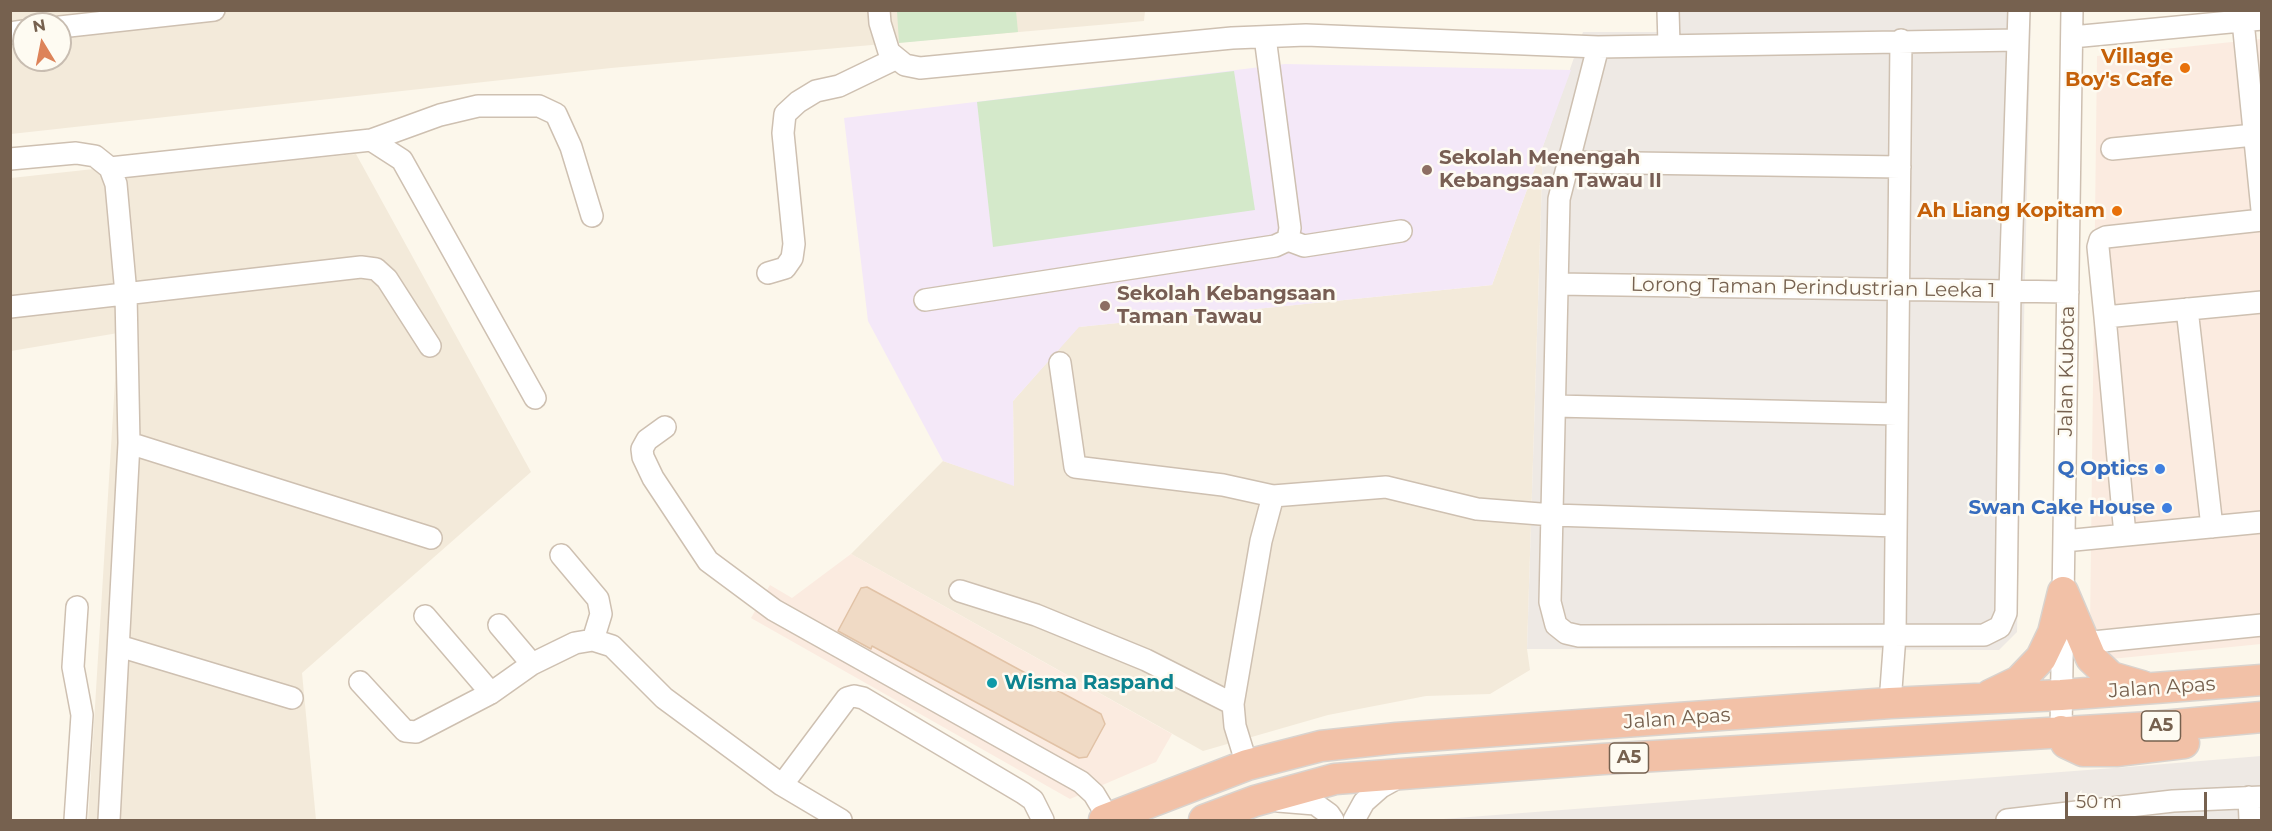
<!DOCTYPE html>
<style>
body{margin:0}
#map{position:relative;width:2272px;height:831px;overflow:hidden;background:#fcf7eb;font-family:Montserrat,sans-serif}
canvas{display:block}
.frame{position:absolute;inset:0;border:12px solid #76614f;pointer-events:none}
.north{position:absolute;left:12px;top:12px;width:60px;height:60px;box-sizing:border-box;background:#fefbf2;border:2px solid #c8bdb1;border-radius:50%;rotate:350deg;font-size:16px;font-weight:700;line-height:24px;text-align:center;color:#76614f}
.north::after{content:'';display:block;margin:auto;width:21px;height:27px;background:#dd8359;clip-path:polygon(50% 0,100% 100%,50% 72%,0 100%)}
.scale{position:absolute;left:2065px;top:792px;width:142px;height:27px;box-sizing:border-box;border:3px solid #76614f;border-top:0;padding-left:8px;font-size:18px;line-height:21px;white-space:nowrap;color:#76614f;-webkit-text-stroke:4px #fefbf2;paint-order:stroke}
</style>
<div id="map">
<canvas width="2272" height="831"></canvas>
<div class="frame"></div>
<div class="north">N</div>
<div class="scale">50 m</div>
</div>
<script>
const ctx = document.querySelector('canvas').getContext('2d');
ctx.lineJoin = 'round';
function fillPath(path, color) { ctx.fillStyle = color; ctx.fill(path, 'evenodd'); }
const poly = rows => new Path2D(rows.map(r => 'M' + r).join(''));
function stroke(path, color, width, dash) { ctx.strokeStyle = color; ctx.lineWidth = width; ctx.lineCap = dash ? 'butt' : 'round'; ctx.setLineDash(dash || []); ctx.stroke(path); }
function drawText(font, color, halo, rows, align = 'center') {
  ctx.font = font + ' Montserrat,sans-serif'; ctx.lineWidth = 5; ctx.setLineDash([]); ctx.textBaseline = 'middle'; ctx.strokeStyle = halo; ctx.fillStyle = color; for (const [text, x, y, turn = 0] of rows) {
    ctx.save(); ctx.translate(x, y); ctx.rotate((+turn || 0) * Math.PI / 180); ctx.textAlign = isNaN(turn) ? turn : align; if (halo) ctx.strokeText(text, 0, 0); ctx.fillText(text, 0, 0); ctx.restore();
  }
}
fillPath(poly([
 [10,11,1145,11,1144,21,611,68,11,134],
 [24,24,60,24,60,60,24,60],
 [1543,146,1527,649,1530,670,1490,694,1426,696,1328,715,1203,751,851,554,943,461,1014,485,1013,401,1078,327,1492,285],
 [356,154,531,472,302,673,316,820,88,820,118,333,11,351,11,178,103,168,104,179]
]), '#f3eada');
fillPath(poly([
 [2261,39,2261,644,2111,659,2090,628,2097,56],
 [851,554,1172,734,1156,762,1070,799,751,618,770,585,792,598]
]), '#fbebe0');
fillPath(poly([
 [1656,11,2031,11,2017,632,1999,650,1527,649,1543,146,1583,32,1657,32],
 [2261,756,2261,820,1430,820,2140,766]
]), '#eee9e4');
fillPath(poly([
 [1285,64,1571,70,1492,285,1079,327,1013,401,1014,486,943,461,868,321,844,118]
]), '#f4e8f8');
fillPath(poly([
 [897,11,1016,11,1018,32,899,43],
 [1234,71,1255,210,993,247,977,102]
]), '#d4e9ca');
const building = poly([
 [867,587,1101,714,1105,724,1087,757,1079,758,872,646,871,649,838,631,861,588,867,587]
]);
fillPath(building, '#f0dac5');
stroke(building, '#e1c2a6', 1.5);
const minor = poly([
 [879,10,880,23,889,52,905,65,920,68,1232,38,1306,35,1598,47,2018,40],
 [1668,10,1669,45],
 [2243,21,2262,210],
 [60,27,214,10],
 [10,33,24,31],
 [2072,37,2262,19],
 [1598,47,1559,199,1550,602,1556,625,1566,633,1579,636,1984,635,2000,627,2006,613,2010,291,2019,10],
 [371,140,440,115,478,106,539,106,556,114,571,147,592,216],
 [2112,149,2254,135],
 [10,159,76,153,95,156,110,168,116,184,126,294,129,443,109,820],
 [1568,162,1900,167],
 [110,168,371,140,402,160,535,398],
 [1288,240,1304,246,1401,231],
 [768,273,785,268,792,258,794,244,783,133,785,114,798,102,816,91,839,86,895,59],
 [1558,284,2068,292],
 [925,300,1275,246,1288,240,1290,228,1265,37],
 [10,307,361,267,376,269,387,279,430,346],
 [2187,309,2212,527],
 [2105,317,2098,247,2100,240,2106,237,2262,220],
 [1060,363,1075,467,1223,485,1273,496],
 [1555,406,1897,414],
 [665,427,647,440,642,449,643,457,653,478,708,561,774,610,1081,782,1094,794,1109,819],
 [129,443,431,538],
 [2125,535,2105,317,2262,302],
 [2064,541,2262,522],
 [561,555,598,599,601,614,593,640],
 [960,591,1036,615,1146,660,1233,704],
 [425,616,491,693],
 [499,625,532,664],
 [2083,643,2262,625],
 [119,646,292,698],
 [360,682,405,731,416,732,491,693,532,664,575,643,593,640,612,646,664,698,782,785,841,820],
 [1890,703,1895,635,1901,40],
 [2061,731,2072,10],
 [1247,765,1235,726,1233,704,1261,541,1273,496,1386,487,1477,509,1553,515,1896,526],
 [782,785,847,698,854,696,863,698,1023,793,1033,800,1043,820],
 [2249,797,2250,820],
 [1278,801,1315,804,1329,814,1333,820],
 [75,820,82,715,73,667,77,607],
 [1354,820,1364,802,1381,787,1399,777],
 [2007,820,2173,801,2262,797]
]);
const highway = poly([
 [2063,592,2091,658,2111,677,2142,686],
 [1990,695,2019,681,2041,658,2053,633,2063,592],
 [2061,731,2066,743,2083,751,2116,751,2184,743],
 [1104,820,1247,765,1321,746,1397,738,1890,703,2061,695,2262,680],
 [1204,820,1255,801,1335,779,1603,759,2151,727,2262,717]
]);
stroke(minor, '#cec0b1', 24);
stroke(highway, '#d9d3ce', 33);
stroke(minor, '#fff', 21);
stroke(highway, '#f2c1a7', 30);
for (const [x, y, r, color] of [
 [2185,68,6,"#e8710a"],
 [1427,170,6,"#8d6e63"],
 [2117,211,6,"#e8710a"],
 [1105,306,6,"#8d6e63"],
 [2160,469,6,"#3f7fe0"],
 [2167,508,6,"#3f7fe0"],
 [992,683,6,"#0f9aa8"]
]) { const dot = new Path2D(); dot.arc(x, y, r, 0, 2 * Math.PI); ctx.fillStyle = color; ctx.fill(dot); stroke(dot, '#fefbf2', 2); }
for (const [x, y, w] of [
 [2161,726,39],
 [1629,758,39]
]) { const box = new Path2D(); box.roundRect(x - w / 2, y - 15, w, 30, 4.5); ctx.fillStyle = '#fefbf2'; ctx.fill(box); stroke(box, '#76614f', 1.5); }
drawText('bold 18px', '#76614f', null, [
 ["A5",2161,726],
 ["A5",1629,758]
]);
drawText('bold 20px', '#c56008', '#fefbf2', [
 ["Village",2173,57],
 ["Boy's Cafe",2173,80],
 ["Ah Liang Kopitam",2105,211]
], 'right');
drawText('bold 20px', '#785e54', '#fefbf2', [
 ["Sekolah Menengah",1439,158],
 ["Kebangsaan Tawau II",1439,181],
 ["Sekolah Kebangsaan",1117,294],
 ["Taman Tawau",1117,317]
], 'left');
drawText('20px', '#76614f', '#fefbf2', [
 ["Lorong Taman Perindustrian Leeka 1",1813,288,1],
 ["Jalan Kubota",2067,371,-89],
 ["Jalan Apas",2162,688,-4],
 ["Jalan Apas",1677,719,-4]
]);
drawText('bold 20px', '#366cbe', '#fefbf2', [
 ["Q Optics",2148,469],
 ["Swan Cake House",2155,508]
], 'right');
drawText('bold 20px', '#0d838f', '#fefbf2', [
 ["Wisma Raspand",1004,683]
], 'left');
</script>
